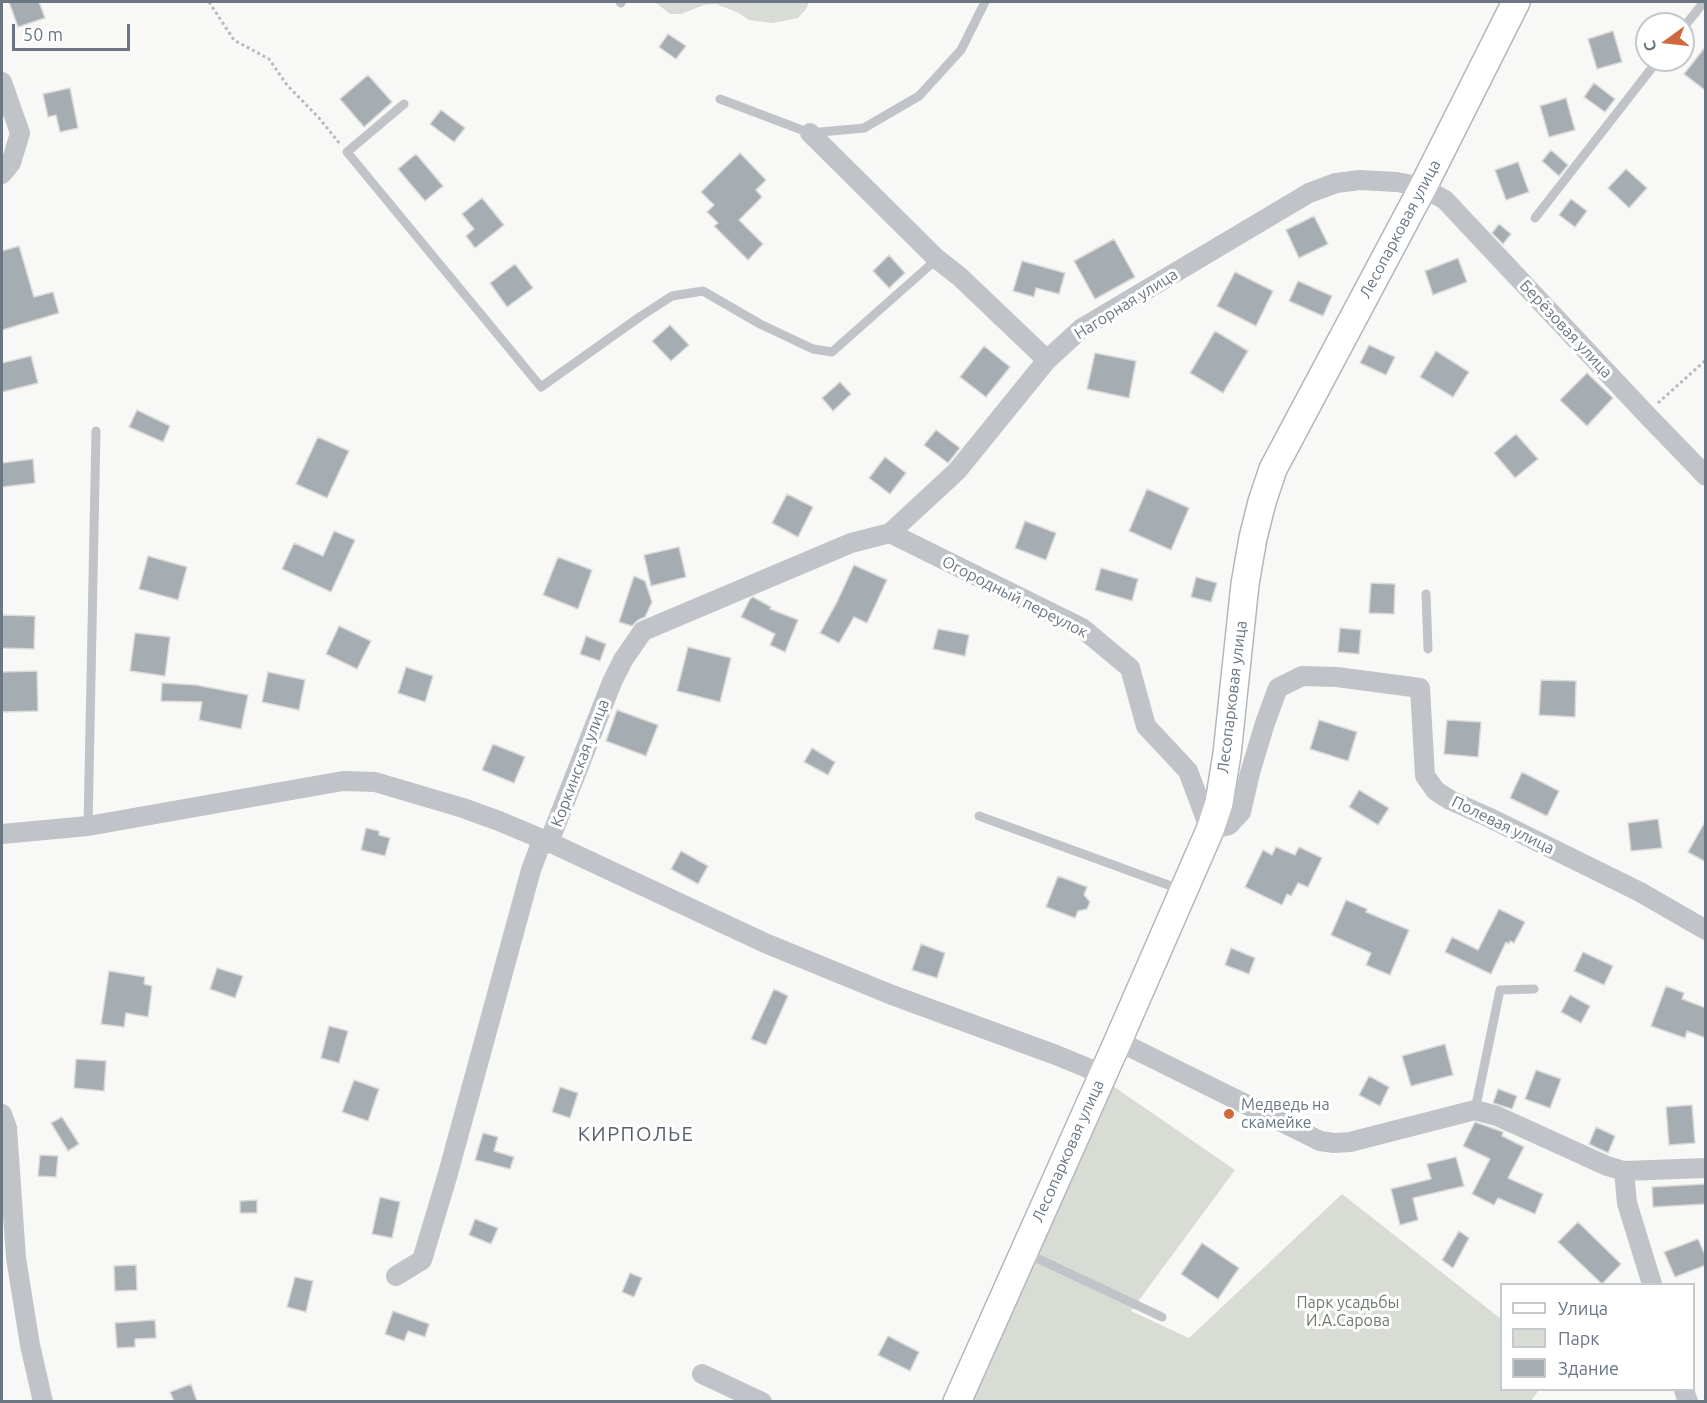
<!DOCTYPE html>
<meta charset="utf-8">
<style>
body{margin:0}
#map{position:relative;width:1707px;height:1403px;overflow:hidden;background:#f8f8f6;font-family:Ubuntu,sans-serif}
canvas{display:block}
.frame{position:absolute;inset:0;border:3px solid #6a7783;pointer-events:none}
.legend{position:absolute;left:1500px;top:1283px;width:195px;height:108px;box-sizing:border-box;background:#fff;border:2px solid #c3c9cd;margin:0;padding:8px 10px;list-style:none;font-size:18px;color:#6a7783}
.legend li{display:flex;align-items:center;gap:12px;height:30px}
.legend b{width:30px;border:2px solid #c3c9cd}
.north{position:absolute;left:1635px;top:12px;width:60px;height:60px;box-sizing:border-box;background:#fff;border:2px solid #c3c9cd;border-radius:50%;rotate:255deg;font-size:16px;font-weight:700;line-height:24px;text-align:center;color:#6a7783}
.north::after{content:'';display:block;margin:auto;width:21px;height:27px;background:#d1683d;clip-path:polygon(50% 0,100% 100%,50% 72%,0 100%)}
.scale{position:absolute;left:12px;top:24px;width:118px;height:27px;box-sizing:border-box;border:3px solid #6a7783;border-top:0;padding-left:8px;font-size:18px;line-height:21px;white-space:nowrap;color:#6a7783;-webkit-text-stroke:4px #fff;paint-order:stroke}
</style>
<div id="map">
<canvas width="1707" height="1403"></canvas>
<div class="frame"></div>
<ul class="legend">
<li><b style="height:8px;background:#fff"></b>Улица</li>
<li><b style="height:16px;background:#d8dcd5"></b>Парк</li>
<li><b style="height:16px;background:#a5acb2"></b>Здание</li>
</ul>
<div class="north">С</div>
<div class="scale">50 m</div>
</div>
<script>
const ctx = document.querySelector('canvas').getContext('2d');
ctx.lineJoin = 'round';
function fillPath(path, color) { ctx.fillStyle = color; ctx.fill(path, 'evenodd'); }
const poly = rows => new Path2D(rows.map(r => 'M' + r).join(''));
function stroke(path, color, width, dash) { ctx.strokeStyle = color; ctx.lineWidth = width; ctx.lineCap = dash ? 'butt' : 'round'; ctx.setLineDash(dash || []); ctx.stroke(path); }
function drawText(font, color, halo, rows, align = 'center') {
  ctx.font = font + ' Ubuntu,sans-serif'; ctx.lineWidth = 6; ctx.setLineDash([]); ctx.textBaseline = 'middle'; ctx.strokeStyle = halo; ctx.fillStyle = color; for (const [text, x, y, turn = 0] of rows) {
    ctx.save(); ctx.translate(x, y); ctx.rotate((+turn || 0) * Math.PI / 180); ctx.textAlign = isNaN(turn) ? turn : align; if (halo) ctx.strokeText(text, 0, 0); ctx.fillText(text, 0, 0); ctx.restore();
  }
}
fillPath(poly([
 [655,2,809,2,806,9,798,18,773,23,749,20,739,13,716,4,704,5,681,14,670,14],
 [1110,1084,1235,1170,1131,1311,1189,1338,1342,1194,1501,1319,1502,1390,1539,1390,1530,1402,968,1402]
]), '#d8dcd5');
const building = poly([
 [9,2,39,2,45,18,18,27,9,2],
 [1613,31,1622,62,1597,69,1588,39,1613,31],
 [668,34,686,46,676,59,659,47,668,34],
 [1706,46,1706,91,1684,74,1706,46],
 [368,75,392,102,364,127,340,99,368,75],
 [1594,83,1615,99,1605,112,1584,97,1594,83],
 [70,88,78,128,60,132,56,115,48,117,43,94,70,88],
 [1566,98,1575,130,1549,137,1540,106,1566,98],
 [441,110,465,128,454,142,430,124,441,110],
 [1551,150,1568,165,1559,176,1542,161,1551,150],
 [740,153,766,180,756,190,762,197,739,220,763,244,748,260,714,226,718,223,707,212,714,205,701,192,740,153],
 [416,154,443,186,425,201,398,169,416,154],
 [1518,162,1529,192,1506,200,1495,170,1518,162],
 [1626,169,1647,188,1629,208,1608,188,1626,169],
 [482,198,504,225,475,248,466,236,474,229,462,214,482,198],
 [1571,199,1587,211,1575,227,1559,215,1571,199],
 [1314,216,1328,244,1299,258,1286,230,1314,216],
 [1499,224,1511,234,1503,244,1492,233,1499,224],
 [1114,239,1135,277,1095,299,1074,261,1114,239],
 [19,246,34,297,53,292,59,313,2,330,2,251,19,246],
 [889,255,905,273,889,288,873,271,889,255],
 [1458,258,1467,282,1433,295,1425,271,1458,258],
 [1022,261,1065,273,1059,294,1036,288,1034,297,1013,291,1022,261],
 [515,264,533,288,507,307,490,283,515,264],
 [1235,272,1273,291,1256,326,1217,306,1235,272],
 [1298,281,1332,296,1323,316,1289,301,1298,281],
 [670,325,689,345,671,361,652,341,670,325],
 [1215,331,1248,351,1223,393,1190,373,1215,331],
 [1369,345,1395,357,1386,375,1360,363,1369,345],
 [984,346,1010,367,986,397,960,377,984,346],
 [1436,351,1469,372,1453,397,1420,377,1436,351],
 [1095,353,1136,361,1129,398,1087,389,1095,353],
 [31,356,38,383,2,392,2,363,31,356],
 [1587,373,1613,398,1587,426,1560,400,1587,373],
 [840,382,851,394,833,411,822,398,840,382],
 [137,410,170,426,163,442,129,427,137,410],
 [936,430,960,448,948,463,924,445,936,430],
 [1516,434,1538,459,1515,478,1494,453,1516,434],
 [318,437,349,451,327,498,296,484,318,437],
 [885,457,906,473,890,494,869,478,885,457],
 [33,459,35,483,2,487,2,463,33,459],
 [1147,489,1189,508,1171,550,1129,531,1147,489],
 [787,494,813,507,798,537,772,523,787,494],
 [1025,521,1056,533,1046,560,1015,548,1025,521],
 [334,531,355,540,331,592,282,569,294,543,323,556,334,531],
 [679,547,686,577,651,586,644,555,679,547],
 [148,556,187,567,178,600,139,589,148,556],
 [558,557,592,570,578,609,543,595,558,557],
 [854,565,887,580,867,623,854,617,839,643,820,633,837,602,854,565],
 [1101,568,1138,579,1132,601,1095,590,1101,568],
 [634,576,645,581,652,602,645,617,638,620,632,626,619,622,634,576],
 [1196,577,1217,583,1211,602,1191,597,1196,577],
 [1371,583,1395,584,1394,614,1369,613,1371,583],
 [753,597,771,607,770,609,798,620,785,652,770,645,775,634,741,617,750,599,753,597],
 [2,615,35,616,34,649,2,648,2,615],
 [339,626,371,641,357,669,326,654,339,626],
 [1340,628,1361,630,1359,654,1338,652,1340,628],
 [938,629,969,635,965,656,933,649,938,629],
 [135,633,170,637,165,676,130,671,135,633],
 [586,636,606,644,600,661,580,654,586,636],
 [688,647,731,658,720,702,677,691,688,647],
 [406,667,433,676,425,702,398,693,406,667],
 [37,671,38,711,2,712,2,672,37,671],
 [268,672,305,680,299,710,262,702,268,672],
 [1541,680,1576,681,1575,717,1539,715,1541,680],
 [162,683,196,685,248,695,241,729,199,720,202,702,161,701,162,683],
 [617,710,658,725,646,756,606,741,617,710],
 [1319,720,1357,732,1348,761,1310,749,1319,720],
 [1447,720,1481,722,1478,757,1444,754,1447,720],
 [493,744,525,757,514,783,482,770,493,744],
 [812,748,835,762,828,775,804,762,812,748],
 [1522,772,1559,791,1547,816,1510,798,1522,772],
 [1359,790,1389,808,1378,825,1349,807,1359,790],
 [1658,819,1662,848,1631,851,1628,823,1658,819],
 [1706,820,1706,862,1688,852,1706,820],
 [366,828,379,831,379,835,390,838,385,856,361,850,366,828],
 [1276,847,1295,855,1299,847,1322,858,1308,887,1298,883,1291,896,1287,894,1282,905,1245,887,1263,850,1272,855,1276,847],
 [681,851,708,866,698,884,671,869,681,851],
 [1058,876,1087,887,1084,895,1090,902,1087,909,1078,911,1075,918,1046,907,1058,876],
 [1346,900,1367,909,1366,912,1409,930,1390,975,1366,965,1371,953,1331,935,1346,900],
 [1499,909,1525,922,1514,943,1510,941,1509,944,1506,942,1491,974,1445,952,1452,937,1478,950,1499,909],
 [921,944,945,953,937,978,912,970,921,944],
 [1231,948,1255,958,1249,974,1225,965,1231,948],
 [1583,952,1613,966,1604,985,1574,971,1583,952],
 [217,968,243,976,235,998,210,989,217,968],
 [109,971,145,977,144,984,152,986,148,1017,126,1013,124,1027,101,1024,109,971],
 [1666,986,1684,993,1682,999,1706,1008,1706,1038,1687,1031,1685,1038,1651,1026,1666,986],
 [774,989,788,996,766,1045,751,1039,774,989],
 [1570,995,1590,1006,1581,1023,1561,1012,1570,995],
 [329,1026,348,1031,339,1063,321,1058,329,1026],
 [1445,1044,1453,1075,1411,1086,1402,1056,1445,1044],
 [76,1059,106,1061,104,1091,74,1088,76,1059],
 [1536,1070,1561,1079,1550,1108,1525,1099,1536,1070],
 [1369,1076,1389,1087,1380,1106,1359,1095,1369,1076],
 [354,1080,379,1089,368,1121,342,1112,354,1080],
 [560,1087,578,1093,570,1118,552,1112,560,1087],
 [1498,1089,1517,1096,1512,1109,1493,1103,1498,1089],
 [1692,1105,1695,1143,1669,1145,1666,1107,1692,1105],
 [62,1117,79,1144,68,1151,51,1123,62,1117],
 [1475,1122,1503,1132,1502,1136,1524,1147,1508,1178,1543,1194,1535,1214,1498,1198,1494,1205,1472,1194,1490,1159,1463,1146,1475,1122],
 [1596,1127,1615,1136,1608,1153,1589,1144,1596,1127],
 [483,1133,498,1137,494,1151,514,1157,510,1169,475,1160,483,1133],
 [40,1155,58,1156,56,1177,38,1176,40,1155],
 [1456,1157,1464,1186,1413,1198,1418,1220,1400,1225,1391,1189,1431,1179,1427,1164,1456,1157],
 [1706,1184,1706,1204,1653,1207,1652,1187,1706,1184],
 [380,1197,400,1202,392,1238,372,1234,380,1197],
 [257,1200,257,1213,240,1213,240,1201,257,1200],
 [475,1219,498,1228,491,1244,469,1235,475,1219],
 [1578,1222,1621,1264,1602,1284,1558,1242,1578,1222],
 [1459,1231,1469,1238,1453,1268,1442,1260,1459,1231],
 [1698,1239,1706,1257,1706,1265,1675,1277,1664,1252,1698,1239],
 [1202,1243,1239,1268,1218,1299,1181,1274,1202,1243],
 [136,1265,137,1290,115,1291,114,1266,136,1265],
 [630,1273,642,1278,634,1297,622,1292,630,1273],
 [295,1277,313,1281,306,1312,287,1307,295,1277],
 [393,1311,429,1324,425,1337,408,1331,404,1341,385,1334,393,1311],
 [155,1320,156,1338,135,1339,135,1347,117,1348,115,1323,155,1320],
 [888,1336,919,1352,910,1371,878,1355,888,1336],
 [191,1384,197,1401,174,1401,170,1392,191,1384]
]);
fillPath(building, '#a5acb2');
stroke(building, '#dadad8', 1.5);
const secondary = poly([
 [957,1402,1118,1041,1210,830,1219,803,1227,754,1245,584,1253,538,1262,502,1273,469,1423,187,1516,2]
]);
stroke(secondary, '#b2b7bb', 30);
stroke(poly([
 [209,2,234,40,269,59,287,85,319,118,340,144],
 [1658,403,1706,360]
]), '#b8bbbe', 3, [3, 3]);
stroke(poly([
 [620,2,621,3],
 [1683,28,1704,2],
 [720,99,810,133,864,128,919,96,961,50,985,2],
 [404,104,347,152,541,387,641,316,672,296,703,291,760,324,813,349,832,352,937,259],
 [1535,218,1658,60],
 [1426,594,1428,649],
 [979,816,1182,890],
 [88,826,96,431],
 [1475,1110,1500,990,1534,989],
 [1026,1253,1162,1317]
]), '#c0c3c7', 9);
stroke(poly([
 [2,82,20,133,11,163,2,174],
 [810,133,937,259,960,277,1047,360],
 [890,533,1082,628,1130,668,1146,726,1188,771,1210,830,1229,825,1241,812,1250,773,1265,723,1278,688,1302,676,1337,677,1420,688,1425,776,1436,791,1450,800,1490,818,1640,892,1706,930],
 [2,834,88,826,343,781,375,782,463,808,499,821,549,842,765,943,892,995,1056,1055,1102,1074],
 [1118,1041,1320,1141,1334,1143,1350,1142,1475,1110,1497,1116,1607,1166,1624,1171],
 [2,1114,7,1128,16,1258,30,1345,43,1402],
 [396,1276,422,1260,447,1177,531,870,540,846,549,842,612,682,623,660,643,631,851,543,890,533,957,471,1047,360,1082,328,1309,193,1336,183,1360,180,1397,182,1423,187,1445,200,1646,414,1706,476],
 [1652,1284,1627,1203,1624,1171,1706,1168],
 [702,1374,762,1402],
 [1684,1390,1688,1402]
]), '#c0c3c7', 20);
stroke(secondary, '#fff', 27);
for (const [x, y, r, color] of [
 [1229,1114,6,"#d1683d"]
]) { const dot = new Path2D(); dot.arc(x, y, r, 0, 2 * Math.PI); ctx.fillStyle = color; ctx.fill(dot); stroke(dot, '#fff', 2); }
drawText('16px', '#6a7783', '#fff', [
 ["Лесопарковая улица",1400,229,-62],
 ["Нагорная улица",1126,304,-32],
 ["Берёзовая улица",1566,329,47],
 ["Огородный переулок",1015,597,27],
 ["Лесопарковая улица",1232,697,-83],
 ["Коркинская улица",580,763,-69],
 ["Полевая улица",1503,825,26],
 ["Лесопарковая улица",1068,1151,-66]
]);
drawText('16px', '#6a7783', '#fff', [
 ["Медведь на",1241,1105],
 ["скамейке",1241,1123]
], 'left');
drawText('16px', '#6b7b69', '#fff', [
 ["Парк усадьбы",1348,1303],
 ["И.А.Сарова",1348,1321]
]);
ctx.letterSpacing = '1.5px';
drawText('20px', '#576069', '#fff', [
 ["КИРПОЛЬЕ",636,1134]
]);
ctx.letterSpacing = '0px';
</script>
